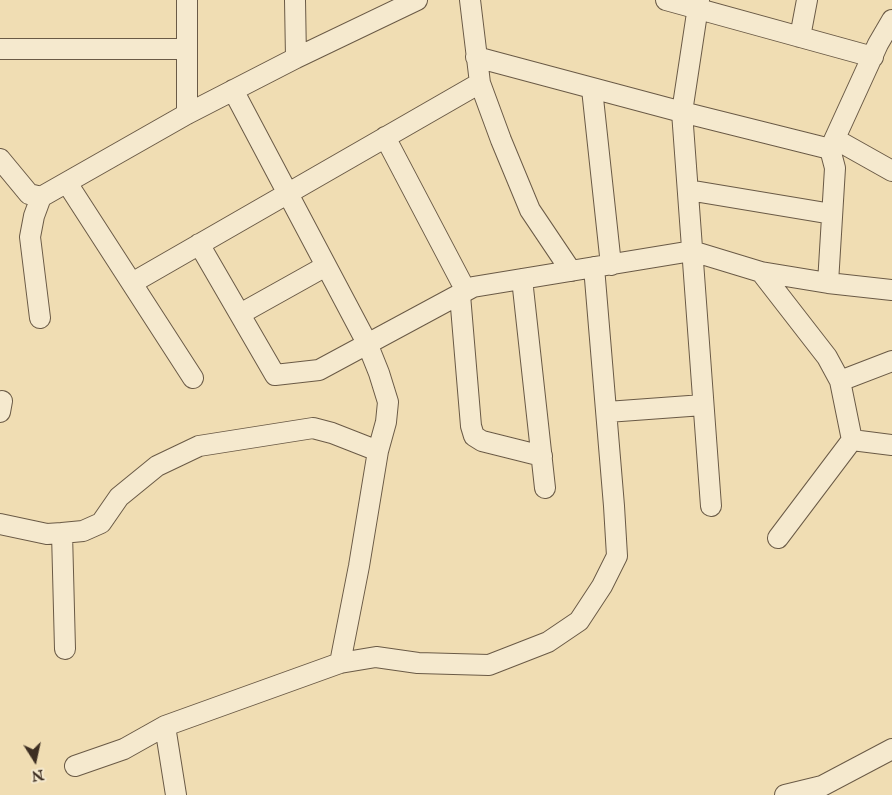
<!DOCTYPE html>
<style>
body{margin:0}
#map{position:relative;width:892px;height:795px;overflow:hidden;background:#f0ddb3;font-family:"IM FELL English",serif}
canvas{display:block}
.north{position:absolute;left:10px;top:735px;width:50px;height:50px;-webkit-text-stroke:4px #f5e9ce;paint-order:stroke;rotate:170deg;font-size:14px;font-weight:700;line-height:20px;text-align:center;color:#3d2e22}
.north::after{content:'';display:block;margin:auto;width:18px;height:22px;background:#3d2e22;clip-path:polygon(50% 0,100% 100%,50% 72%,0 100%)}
</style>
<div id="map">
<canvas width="892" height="795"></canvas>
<div class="north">N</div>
</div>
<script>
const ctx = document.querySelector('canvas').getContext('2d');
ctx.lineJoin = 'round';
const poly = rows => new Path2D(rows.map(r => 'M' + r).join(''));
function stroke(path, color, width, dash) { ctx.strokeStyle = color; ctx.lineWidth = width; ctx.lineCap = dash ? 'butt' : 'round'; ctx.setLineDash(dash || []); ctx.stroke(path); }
const minor = poly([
 [295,0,296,58],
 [470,0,480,83,501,140,530,210,571,271],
 [666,0,873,57],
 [699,0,682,112,711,506],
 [800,37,807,0],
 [0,49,187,49],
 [476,57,682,112,830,149],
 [592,89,611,265],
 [233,90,367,343,379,373,388,402,386,422,378,451,359,566,340,663],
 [187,114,187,0],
 [385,137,466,291],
 [835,139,892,171],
 [0,159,29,194,41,197],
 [67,183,193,378],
 [688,190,832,214],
 [199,244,275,375,319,370,473,287,692,251,761,272,828,283,892,290],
 [761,272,827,357,840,381,852,440,778,538],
 [522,279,545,488],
 [132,283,480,83],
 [828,283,835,168,830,149,878,44,892,20],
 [460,295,471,426,474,436,482,441,542,456],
 [240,314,326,266],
 [40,318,30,237,34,216,41,197,187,114,296,58,417,0],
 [840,381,892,361],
 [0,412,2,401],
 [607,412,703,405],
 [852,440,892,445],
 [0,524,47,534,62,533,65,649],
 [62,533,83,531,101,523,119,497,157,466,199,446,313,428,332,433,378,451],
 [165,726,176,795],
 [75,766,124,749,165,726,340,663,376,657,418,663,489,665,548,642,579,621,602,586,617,556,614,506,594,267],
 [785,795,822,786,892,749]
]);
stroke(minor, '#6a5a46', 22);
stroke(minor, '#f5e9ce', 20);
</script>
